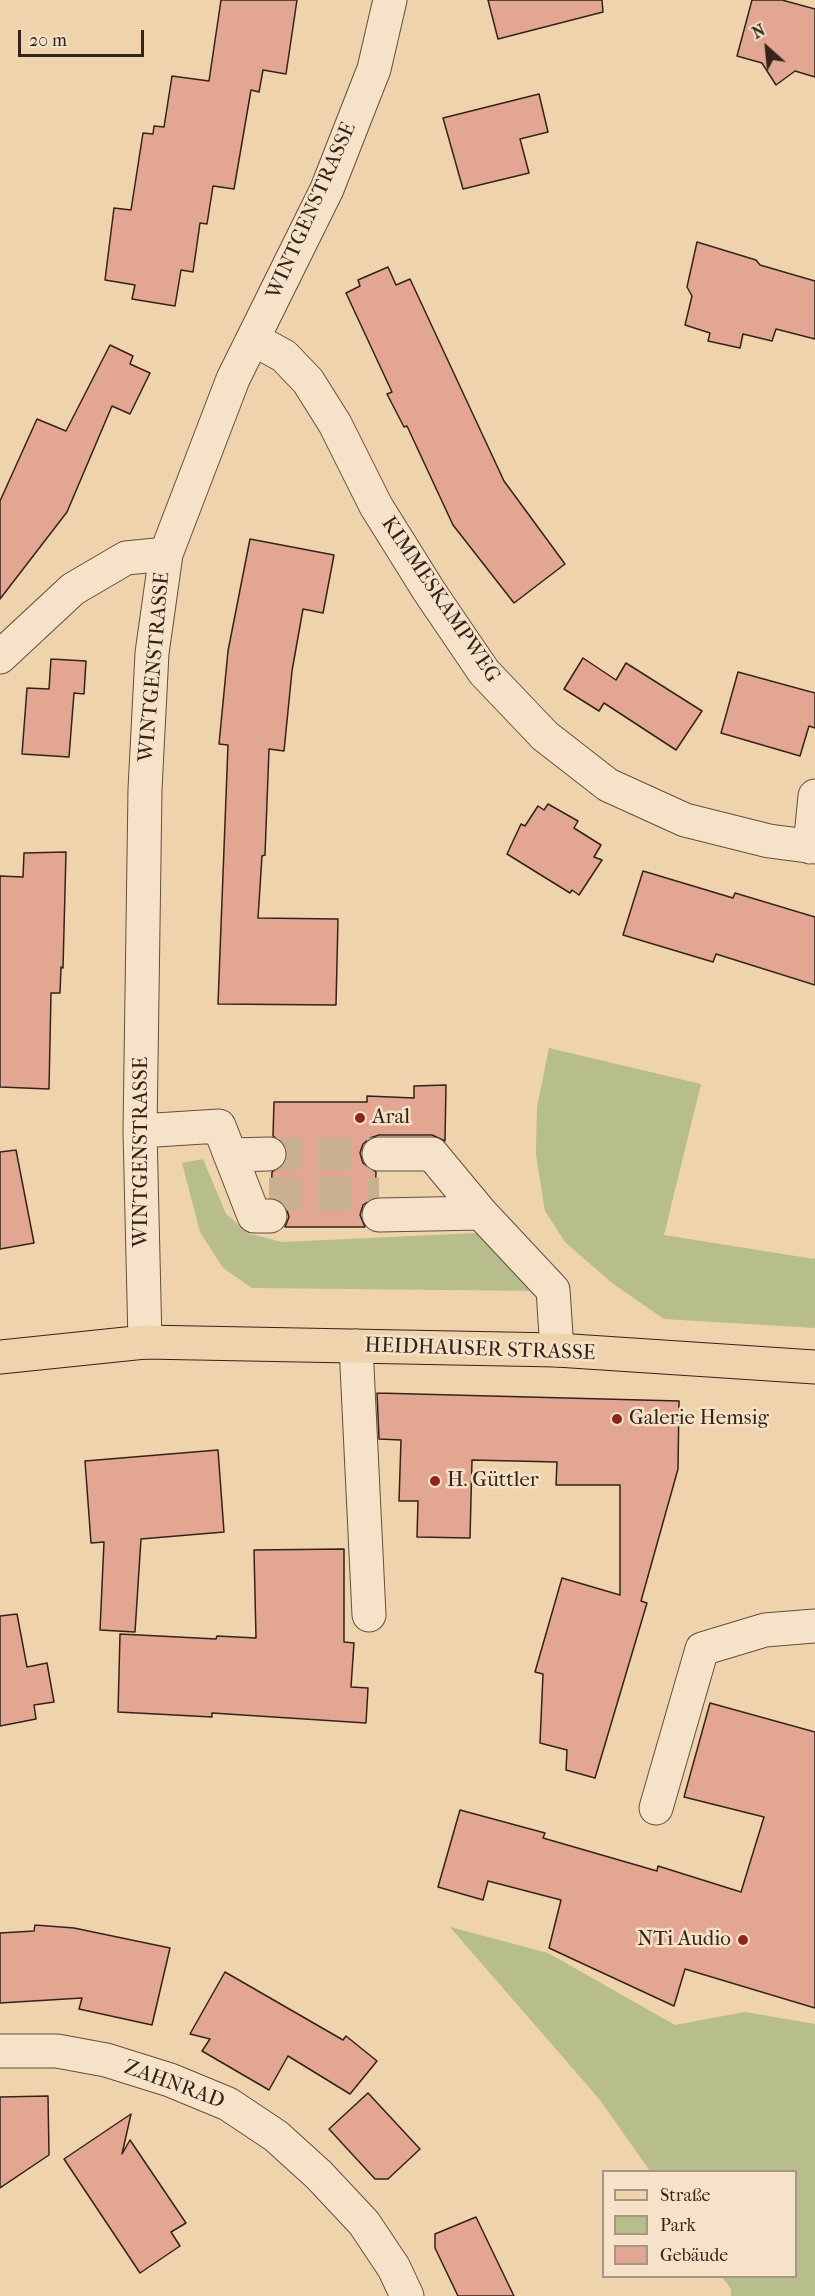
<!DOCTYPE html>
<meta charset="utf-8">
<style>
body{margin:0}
#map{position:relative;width:815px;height:2296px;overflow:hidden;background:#efd3ac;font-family:"IM FELL French Canon",serif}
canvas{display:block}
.legend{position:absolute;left:602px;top:2170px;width:195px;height:108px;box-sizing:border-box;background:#f5e2c9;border:2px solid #a79683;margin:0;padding:8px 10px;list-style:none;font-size:18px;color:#332319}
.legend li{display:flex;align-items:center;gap:12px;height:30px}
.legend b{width:30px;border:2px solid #a79683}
.north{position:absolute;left:737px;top:18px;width:60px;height:60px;-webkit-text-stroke:4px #f5e2c9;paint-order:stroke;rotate:333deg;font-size:16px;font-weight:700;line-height:24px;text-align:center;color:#332319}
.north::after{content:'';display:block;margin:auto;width:21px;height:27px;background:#332319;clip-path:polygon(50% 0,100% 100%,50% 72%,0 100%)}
.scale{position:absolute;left:18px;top:30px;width:126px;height:27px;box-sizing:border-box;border:3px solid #332319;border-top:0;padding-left:8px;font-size:18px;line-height:21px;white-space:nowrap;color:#332319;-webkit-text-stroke:4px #f5e2c9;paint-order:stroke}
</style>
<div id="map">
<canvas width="815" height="2296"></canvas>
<ul class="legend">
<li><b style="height:8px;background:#efd3ac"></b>Straße</li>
<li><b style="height:16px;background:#b7bd8b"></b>Park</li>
<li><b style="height:16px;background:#e3a692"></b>Gebäude</li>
</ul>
<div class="north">N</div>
<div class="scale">20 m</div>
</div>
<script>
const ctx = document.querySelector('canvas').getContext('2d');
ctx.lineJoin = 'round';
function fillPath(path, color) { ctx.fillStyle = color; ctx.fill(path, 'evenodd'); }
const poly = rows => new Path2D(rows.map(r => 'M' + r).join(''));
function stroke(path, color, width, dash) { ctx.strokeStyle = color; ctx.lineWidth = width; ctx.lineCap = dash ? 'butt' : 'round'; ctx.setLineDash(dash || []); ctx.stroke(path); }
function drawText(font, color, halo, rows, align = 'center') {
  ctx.font = font + ' "IM FELL French Canon",serif'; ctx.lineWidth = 5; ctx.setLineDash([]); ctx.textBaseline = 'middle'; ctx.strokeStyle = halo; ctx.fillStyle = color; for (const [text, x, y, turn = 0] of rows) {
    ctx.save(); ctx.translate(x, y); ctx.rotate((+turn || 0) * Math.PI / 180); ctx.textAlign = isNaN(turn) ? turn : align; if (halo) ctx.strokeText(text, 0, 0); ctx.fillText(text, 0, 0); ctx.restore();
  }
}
fillPath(poly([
 [549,1048,701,1084,664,1235,814,1259,815,1257,815,1328,664,1319,612,1283,565,1242,545,1211,536,1155,537,1107],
 [203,1159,226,1214,250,1234,282,1242,477,1233,542,1291,252,1288,223,1268,200,1232,182,1163],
 [450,1927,548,1953,675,2025,745,2012,815,2024,815,2296,731,2296,731,2289,722,2277,796,2276,796,2172,650,2171,600,2100]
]), '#b7bd8b');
const building = poly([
 [221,0,297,0,286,74,263,70,259,92,251,90,234,189,213,186,207,224,200,223,193,272,181,270,175,306,132,299,135,285,105,280,114,208,131,210,143,133,153,134,154,126,164,127,172,76,209,81,221,0],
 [488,0,602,0,603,12,498,39,488,0],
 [752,0,782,0,815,9,815,77,795,71,776,85,762,63,737,56,752,0],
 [539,94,548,132,520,139,529,173,463,189,443,118,539,94],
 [697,242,756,260,760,265,815,281,815,339,776,329,772,341,743,334,740,348,708,341,710,333,685,325,692,296,687,287,697,242],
 [388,267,396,285,410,279,504,481,565,564,514,603,453,525,407,426,404,427,387,394,392,392,346,293,360,286,358,280,388,267],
 [110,345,133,356,130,364,150,373,130,414,112,406,67,512,0,599,0,501,37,419,66,431,110,345],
 [250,539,334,555,323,613,303,609,292,671,284,751,269,749,265,855,262,856,258,918,338,919,336,1005,218,1004,228,745,219,744,228,651,250,539],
 [583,658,616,680,626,663,702,711,676,750,604,703,599,711,564,689,583,658],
 [51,659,86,661,84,694,74,693,69,757,22,754,27,688,49,689,51,659],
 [738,672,815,693,815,728,809,726,800,756,721,733,738,672],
 [548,804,578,821,574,828,601,845,594,857,602,860,579,895,572,890,570,893,507,854,521,824,525,826,538,806,544,810,548,804],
 [66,852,63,968,61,967,60,993,51,993,49,1089,0,1087,0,876,23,877,24,853,66,852],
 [643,871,733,898,735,893,815,917,815,985,716,954,713,962,623,935,643,871],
 [446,1085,445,1141,432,1135,379,1135,370,1138,363,1144,360,1153,363,1163,376,1172,375,1197,363,1205,360,1215,365,1227,285,1227,289,1217,286,1207,280,1200,271,1198,272,1172,285,1163,288,1154,285,1144,273,1136,274,1102,367,1102,367,1096,414,1098,414,1086,446,1085],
 [16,1150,34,1243,0,1249,0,1152,16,1150],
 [377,1393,679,1401,678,1469,641,1601,647,1603,595,1778,566,1770,567,1750,540,1743,543,1674,535,1672,562,1578,620,1595,620,1485,556,1485,557,1462,472,1460,470,1538,417,1537,418,1501,399,1501,401,1440,379,1439,377,1393],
 [218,1450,224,1532,141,1539,135,1632,100,1630,104,1542,91,1543,85,1461,218,1450],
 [344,1549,344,1642,354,1643,351,1687,368,1688,366,1723,212,1713,212,1717,118,1712,120,1634,216,1639,217,1636,256,1638,254,1550,344,1549],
 [17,1614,27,1667,47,1663,54,1702,34,1705,36,1719,0,1726,0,1616,17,1614],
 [710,1703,815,1732,815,2008,685,1969,674,2006,549,1948,561,1900,488,1881,483,1900,438,1887,460,1810,545,1833,543,1838,657,1871,658,1866,741,1892,764,1817,684,1797,710,1703],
 [35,1925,74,1928,170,1948,152,2025,79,2009,82,1998,0,2003,0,1933,34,1931,35,1925],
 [225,1972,343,2040,346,2036,377,2061,350,2094,288,2056,269,2090,202,2051,210,2039,190,2034,225,1972],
 [368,2093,420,2149,388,2179,375,2179,329,2129,368,2093],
 [48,2096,49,2155,0,2188,0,2097,48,2096],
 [131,2114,122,2154,130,2140,186,2223,171,2232,180,2246,140,2273,64,2159,131,2114],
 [476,2217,500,2267,514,2296,458,2296,435,2248,435,2234,476,2217]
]);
fillPath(building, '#e3a692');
stroke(building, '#332319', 1.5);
stroke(poly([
 [269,1154,379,1154],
 [269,1194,379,1194]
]), '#c9b08f', 33, [33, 16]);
const minor = poly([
 [253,339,284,356,308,381,335,424,376,506,429,591,484,672,545,736,608,785,685,820,769,841,815,847],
 [0,657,73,589,126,558,166,554],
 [810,847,815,796],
 [140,1131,219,1126,254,1216,270,1216],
 [379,1154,432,1154,481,1213],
 [230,1155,269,1154],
 [379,1215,481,1213,553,1290,557,1350],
 [145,1342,140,1131,145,789,152,653,166,554,233,379,327,189,374,69,390,0],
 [356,1346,369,1615],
 [656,1808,702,1649,765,1630,815,1626],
 [0,2051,57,2051,106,2060,170,2080,228,2104,276,2136,319,2175,364,2223,394,2268,407,2296]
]);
const major = poly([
 [0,1357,145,1342,557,1350,815,1367]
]);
stroke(minor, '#624f3e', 35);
stroke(major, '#332319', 35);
stroke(minor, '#f5e2c9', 33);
stroke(major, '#efd3ac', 33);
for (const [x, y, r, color] of [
 [360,1118,6,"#8f2418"],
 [617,1419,6,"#8f2418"],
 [435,1481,6,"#8f2418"],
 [743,1940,6,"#8f2418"]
]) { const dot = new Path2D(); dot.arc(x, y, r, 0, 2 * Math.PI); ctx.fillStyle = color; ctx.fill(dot); stroke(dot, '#f5e2c9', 2); }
drawText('21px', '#332319', '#f5e2c9', [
 ["WINTGENSTRASSE",312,211,-66],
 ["KIMMESKAMPWEG",440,600,56],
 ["WINTGENSTRASSE",155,667,-85],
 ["WINTGENSTRASSE",142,1152,-90],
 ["HEIDHAUSER STRASSE",480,1350,2],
 ["ZAHNRAD",174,2085,20]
]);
drawText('21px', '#332319', '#f5e2c9', [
 ["Aral",372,1118],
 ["Galerie Hemsig",629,1419],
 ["H. Güttler",447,1481],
 ["NTi Audio",731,1940,"right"]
], 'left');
</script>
